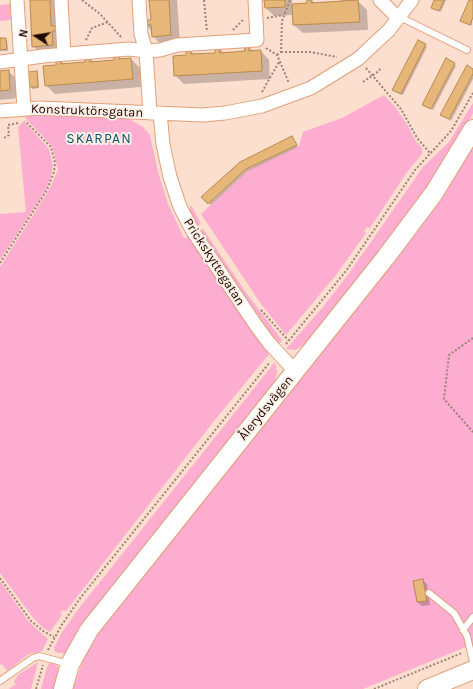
<!DOCTYPE html>
<meta charset="utf-8">
<style>
body{margin:0}
#map{position:relative;width:473px;height:689px;overflow:hidden;background:#fcdfcf;font-family:Karla,sans-serif}
canvas{display:block}
.north{position:absolute;left:16px;top:16px;width:40px;height:40px;-webkit-text-stroke:3px #fef0e7;paint-order:stroke;rotate:282deg;font-size:11px;font-weight:700;line-height:16px;text-align:center;color:#1d0600}
.north::after{content:'';display:block;margin:auto;width:14px;height:18px;background:#1d0600;clip-path:polygon(50% 0,100% 100%,50% 72%,0 100%)}
</style>
<div id="map">
<canvas width="473" height="689"></canvas>
<div class="north">N</div>
</div>
<script>
const ctx = document.querySelector('canvas').getContext('2d');
ctx.lineJoin = 'round';
function fillPath(path, color) { ctx.fillStyle = color; ctx.fill(path, 'evenodd'); }
const poly = rows => new Path2D(rows.map(r => 'M' + r).join(''));
function stroke(path, color, width, dash) { ctx.strokeStyle = color; ctx.lineWidth = width; ctx.lineCap = dash ? 'butt' : 'round'; ctx.setLineDash(dash || []); ctx.stroke(path); }
function drawText(font, color, halo, rows, align = 'center') {
  ctx.font = font + ' Karla,sans-serif'; ctx.lineWidth = 4; ctx.setLineDash([]); ctx.textBaseline = 'middle'; ctx.strokeStyle = halo; ctx.fillStyle = color; for (const [text, x, y, turn = 0] of rows) {
    ctx.save(); ctx.translate(x, y); ctx.rotate((+turn || 0) * Math.PI / 180); ctx.textAlign = isNaN(turn) ? turn : align; if (halo) ctx.strokeText(text, 0, 0); ctx.fillText(text, 0, 0); ctx.restore();
  }
}
fillPath(poly([
 [10,4,11,20,0,21,0,5],
 [384,95,396,108,408,126,415,140,422,148,422,154,407,172,370,228,367,227,364,231,366,233,336,275,286,335,261,304,201,214,249,170,299,146,303,132,342,118],
 [473,103,473,113,465,128,429,186,393,236,307,343,295,350,286,349,323,307,350,272,423,167,449,142],
 [28,114,132,118,132,121,142,126,150,135,158,172,168,204,184,238,188,237,270,353,214,421,66,611,63,610,60,613,62,615,50,632,43,628,34,619,0,573,0,267,49,190,58,170,52,146,28,121,25,117],
 [24,121,49,149,53,166,50,181,46,190,0,260,0,214,26,212,18,127],
 [473,147,473,644,363,689,73,689,86,651,99,629,446,190],
 [191,205,201,224,197,226,189,211],
 [203,229,247,294,282,340,279,345,199,231],
 [275,362,277,372,275,382,89,616,77,632,66,654,55,652,54,648,62,632,80,607],
 [0,581,29,622,48,639,42,651,29,654,7,671,2,664,0,665],
 [38,662,31,689,9,689,16,684,14,682,18,675],
 [53,663,58,667,59,670,56,689,41,689,47,667,50,663]
]), '#fcadd0');
fillPath(poly([
 [31,0,62,0,61,54,42,55,33,46],
 [149,0,177,0,180,44,161,45,153,36,152,31,146,25,152,21],
 [264,0,292,0,292,5,308,4,308,0,312,0,316,4,341,2,340,0,358,1,367,10,368,30,303,33,294,25,293,15,274,16,266,8],
 [435,0,446,0,441,12,432,8],
 [470,0,473,0,472,26,462,21],
 [0,39,5,39,7,41,8,51,0,51],
 [425,45,427,47,403,95,395,92,393,90],
 [249,47,254,52,261,51,269,60,270,79,184,84,175,75,190,50,195,55,216,54,219,48,224,53,246,52],
 [118,55,123,60,131,59,140,68,141,87,55,94,46,85,60,60,65,65,86,63,89,58,94,62,115,61],
 [454,64,456,66,433,110,423,105],
 [473,70,473,79,451,121,442,115],
 [0,71,8,71,17,79,19,98,0,100],
 [36,72,38,74,39,88,32,89,31,87],
 [292,138,298,147,248,171,211,205,203,197],
 [423,580,427,584,430,605,422,606,417,602]
]), '#0003');
const building = poly([
 [30,0,50,0,51,26,57,26,57,31,52,31,53,45,32,47,30,0],
 [149,0,169,0,171,35,152,37,151,25,145,25,145,20,151,20,149,0],
 [264,0,285,0,285,7,265,8,264,0],
 [307,0,311,0,311,3,358,0,360,22,293,25,292,4,307,3,307,0],
 [434,0,444,0,439,11,431,8,434,0],
 [469,0,473,0,473,17,470,25,460,21,469,0],
 [0,38,6,38,7,49,0,50,0,38],
 [418,40,426,44,401,94,392,90,418,40],
 [244,46,249,46,249,51,261,50,262,71,174,76,173,56,186,55,186,50,190,49,191,54,215,53,215,48,219,47,220,53,245,51,244,46],
 [119,54,119,59,131,58,133,79,45,86,43,66,56,65,56,59,60,59,61,64,85,62,85,57,89,57,90,62,114,60,114,55,119,54],
 [446,58,455,63,431,109,422,105,446,58],
 [467,65,473,69,473,74,449,119,440,115,467,65],
 [9,70,10,90,0,91,0,71,9,70],
 [37,71,38,87,30,87,28,72,37,71],
 [292,136,297,145,246,169,208,204,201,197,240,162,292,136],
 [423,579,427,601,417,602,413,581,423,579]
]);
fillPath(building, '#e7b679');
stroke(building, '#b9894d', 1);
const lane = poly([
 [400,17,467,50],
 [429,593,454,613,467,636,473,662],
 [463,630,473,617],
 [0,681,33,658,39,656,69,664]
]);
const street = poly([
 [17,0,24,109],
 [61,0,64,54],
 [139,0,141,34,146,51,150,113],
 [380,0,393,13,400,17],
 [0,62,43,56,129,49,146,51,160,50,177,45,257,40,255,0],
 [0,111,40,108,203,115,225,113,262,106,311,88,358,59,389,30,412,0],
 [160,113,163,144,170,177,180,207,192,230,255,324,269,343,295,371]
]);
const secondary = poly([
 [63,689,70,664,89,630,386,257,434,193,473,129],
 [427,689,473,670]
]);
stroke(lane, '#e29f77', 8);
stroke(street, '#e29f77', 15);
stroke(secondary, '#e29f77', 20);
stroke(poly([
 [82,0,100,14,122,38],
 [204,0,207,32],
 [267,18,283,15],
 [233,30,244,19],
 [86,40,92,28,108,22],
 [266,48,277,55,289,83],
 [281,52,310,52,337,57],
 [277,55,281,52,282,21,290,0],
 [366,68,401,109,417,138,430,153],
 [363,82,379,71,381,67],
 [262,92,279,62],
 [4,138,9,135,8,125,18,123],
 [0,263,47,190,54,172,55,163,51,147,25,121],
 [261,310,288,340],
 [473,338,449,355,444,399,473,432],
 [286,344,346,271,415,170,451,131,473,93],
 [0,578,31,621,43,631,54,637],
 [48,650,61,626,81,597,270,362],
 [36,689,43,665],
 [374,689,462,653]
]), '#9d8276', 2, [2, 2]);
stroke(lane, '#fff', 6);
stroke(street, '#fff', 13);
stroke(secondary, '#fff', 18);
drawText('13px', '#1d0600', '#fef0e7', [
 ["Konstruktörsgatan",87,111,2],
 ["Prickskyttegatan",214,262,57],
 ["Ålerydsvägen",266,408,-51]
]);
ctx.letterSpacing = '1px';
drawText('14px', '#0a536f', '#fef0e7', [
 ["SKARPAN",99,139]
]);
ctx.letterSpacing = '0px';
</script>
